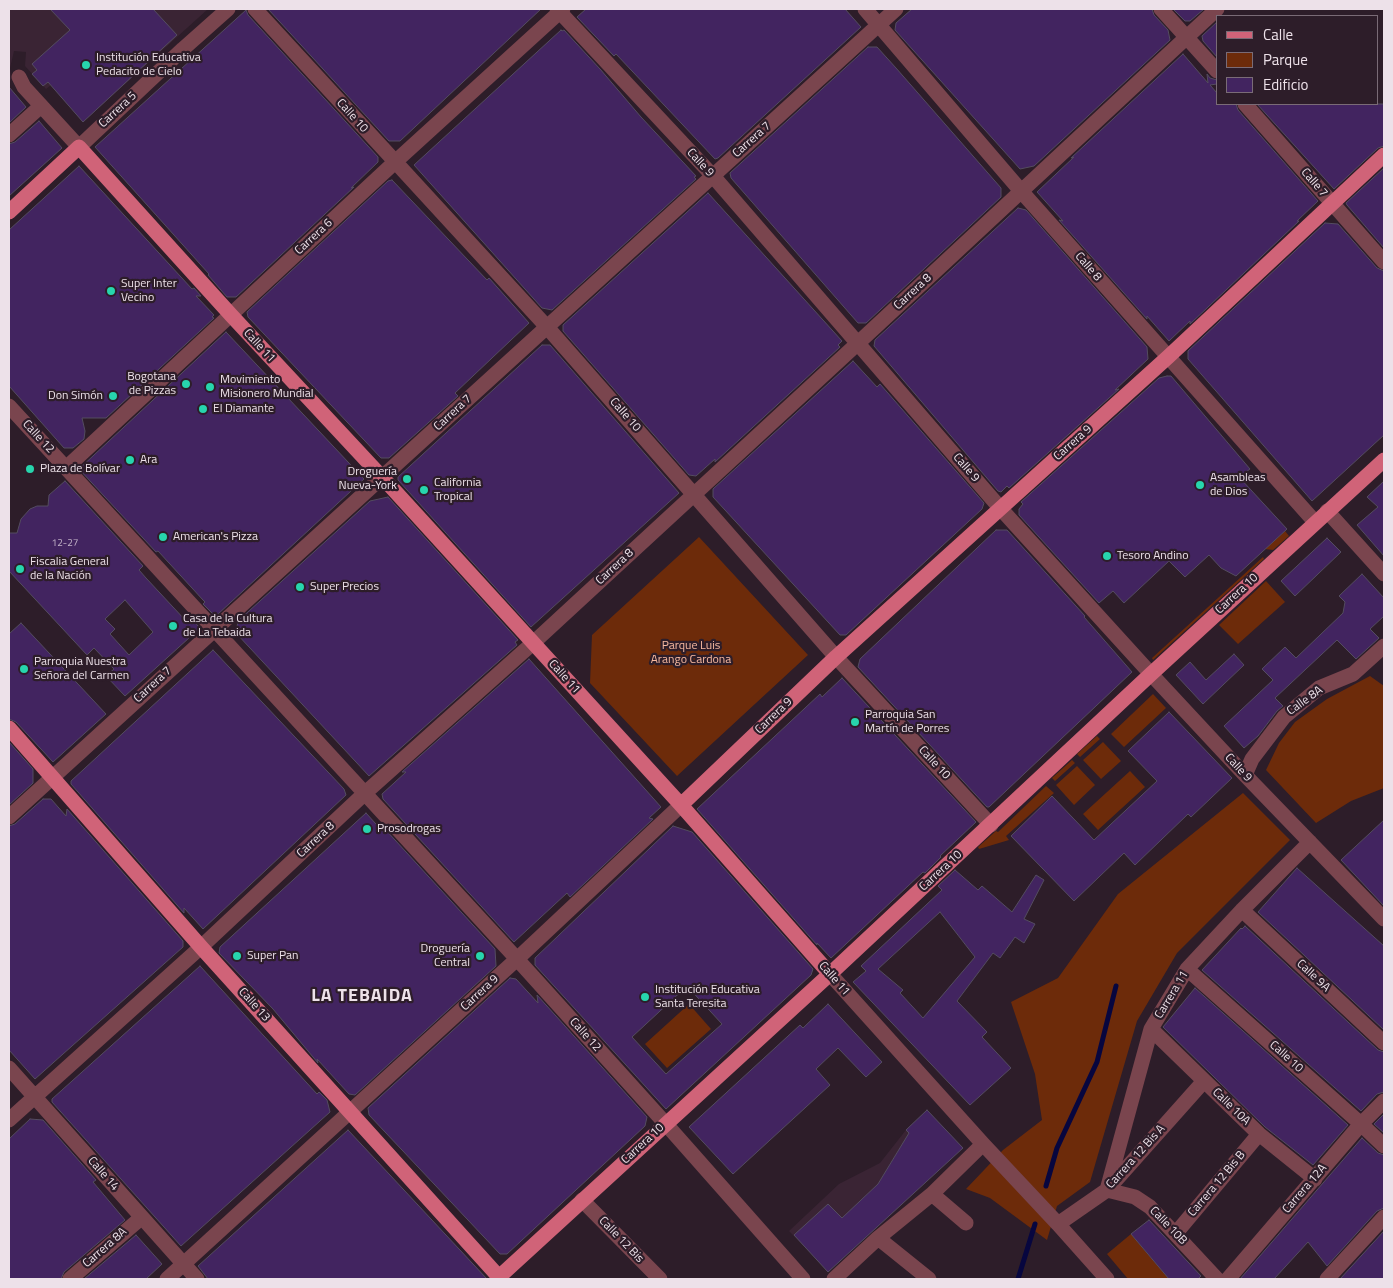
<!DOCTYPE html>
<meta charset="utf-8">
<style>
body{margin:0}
#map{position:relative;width:1393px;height:1288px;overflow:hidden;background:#2d1d29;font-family:"Titillium Web",sans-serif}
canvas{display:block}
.frame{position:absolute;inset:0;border:10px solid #ede1e9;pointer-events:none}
.legend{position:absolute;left:1216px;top:15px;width:162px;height:90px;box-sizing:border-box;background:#2d1d29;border:1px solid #7a6b76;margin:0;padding:6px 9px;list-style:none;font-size:15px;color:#ede1e9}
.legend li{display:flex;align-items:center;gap:10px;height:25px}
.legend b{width:25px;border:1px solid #7a6b76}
</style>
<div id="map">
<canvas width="1393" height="1288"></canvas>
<div class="frame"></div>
<ul class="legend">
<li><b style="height:6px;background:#d06378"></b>Calle</li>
<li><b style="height:14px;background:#6d2b0a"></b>Parque</li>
<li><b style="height:14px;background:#422460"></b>Edificio</li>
</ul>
</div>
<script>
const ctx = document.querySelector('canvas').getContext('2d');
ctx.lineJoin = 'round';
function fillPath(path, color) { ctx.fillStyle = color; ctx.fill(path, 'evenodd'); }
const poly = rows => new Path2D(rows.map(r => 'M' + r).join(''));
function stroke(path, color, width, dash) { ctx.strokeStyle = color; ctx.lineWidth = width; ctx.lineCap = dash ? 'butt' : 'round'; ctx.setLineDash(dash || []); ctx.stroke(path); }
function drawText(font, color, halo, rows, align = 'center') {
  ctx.font = font + ' "Titillium Web",sans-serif'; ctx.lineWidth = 4.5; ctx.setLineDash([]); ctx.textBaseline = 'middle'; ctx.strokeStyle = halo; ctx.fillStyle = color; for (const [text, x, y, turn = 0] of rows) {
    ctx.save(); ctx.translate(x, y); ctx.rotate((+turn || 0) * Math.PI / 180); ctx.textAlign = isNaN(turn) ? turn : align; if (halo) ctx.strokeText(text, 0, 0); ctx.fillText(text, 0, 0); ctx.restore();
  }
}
fillPath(poly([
 [9,9,208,9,83,122,51,85,46,89,25,66,26,52,14,51,10,68,11,79,9,83],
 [906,1130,912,1136,901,1146,878,1184,857,1204,872,1221,824,1266,789,1231,839,1184,880,1163]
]), '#3a2434');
fillPath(poly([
 [1285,531,1289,536,1273,550,1265,549],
 [699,537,808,655,677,776,590,683,592,635],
 [1263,557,1264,559,1153,660,1152,658],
 [1266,581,1285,602,1238,644,1219,625],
 [1370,676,1384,686,1384,788,1351,801,1316,823,1266,770,1279,743,1295,722,1327,699],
 [1153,694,1166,708,1124,747,1111,734],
 [1097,736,1100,739,1080,757,1077,754],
 [1103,742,1121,761,1101,779,1083,760],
 [1072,760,1075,763,1055,781,1052,778],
 [1077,766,1095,785,1074,805,1056,785],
 [1130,771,1145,787,1098,830,1083,814],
 [1046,786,1054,793,1006,836,1009,840,979,849,978,847,996,831,998,832],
 [1243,793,1290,840,1177,953,1137,1021,1090,1182,1057,1206,1047,1240,990,1198,966,1189,1003,1150,1042,1120,1035,1074,1011,1002,1058,978,1118,894],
 [689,1004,711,1029,667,1068,645,1044],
 [1131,1234,1169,1279,1128,1279,1107,1254]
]), '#6d2b0a');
stroke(poly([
 [1046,1186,1057,1148,1097,1062,1116,986],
 [1018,1279,1035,1224]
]), '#07063f', 5);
const building = poly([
 [50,9,153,9,177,35,83,122,48,82,43,86,32,74,37,70,32,64,70,30,50,9],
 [268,9,541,9,400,141,389,141,268,9],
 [586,9,845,9,861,27,718,158,715,159,616,54,614,56,577,17,586,9],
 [912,9,1152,9,1154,15,1168,30,1170,40,1034,166,1020,169,895,30,896,23,912,9],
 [1173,9,1204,9,1190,21,1185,21,1173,9],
 [246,10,248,15,378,157,378,162,351,188,354,187,236,297,227,297,208,275,209,274,95,147,246,10],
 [1217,22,1217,57,1203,41,1202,36,1217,22],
 [561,30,562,31,564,30,600,69,641,117,696,176,694,177,696,179,552,310,542,308,414,165,561,30],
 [868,47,877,47,896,68,1001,188,1001,197,866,323,858,323,731,178,730,173,868,47],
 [1183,54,1208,83,1207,74,1210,78,1217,80,1217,84,1210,85,1217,93,1217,104,1236,104,1238,110,1318,201,1297,221,1299,221,1190,324,1190,321,1169,341,1147,316,1147,319,1059,220,1063,221,1037,192,1074,157,1071,158,1183,54],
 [9,87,26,107,9,123,9,87],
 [1257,104,1384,104,1384,146,1378,148,1334,189,1257,104],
 [39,121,62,148,9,196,9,144,15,142,39,121],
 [79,166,192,289,194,288,201,296,196,296,214,315,212,317,214,318,106,418,82,418,85,431,84,439,73,448,64,448,9,386,9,230,79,166],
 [1384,168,1384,248,1347,205,1346,203,1384,168],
 [392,180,487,280,489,278,529,323,455,393,458,396,389,458,381,458,248,317,247,312,388,181,392,180],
 [708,193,842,341,838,345,840,347,715,462,715,459,696,476,689,475,563,331,563,325,708,193],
 [1018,208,1026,210,1147,347,1148,359,1115,390,1119,389,1009,488,1007,486,1001,492,998,491,874,346,875,340,1018,208],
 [1325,223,1338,224,1377,268,1384,271,1384,435,1312,501,1188,359,1188,351,1325,223],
 [226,332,364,479,217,615,216,613,214,615,203,604,205,602,203,600,158,551,156,552,79,469,226,332],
 [542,345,550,345,679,493,531,627,398,480,398,477,542,345],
 [853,361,877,387,880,384,984,503,982,509,846,635,840,635,713,497,713,489,853,361],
 [1167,376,1171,376,1250,469,1239,477,1287,529,1236,576,1221,568,1209,555,1185,577,1169,561,1124,603,1113,591,1099,603,1019,515,1019,509,1023,504,1021,502,1159,378,1167,376],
 [65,481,143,566,139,570,146,578,186,621,190,617,200,628,125,696,106,676,114,669,94,648,87,655,9,571,9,533,17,533,21,519,30,509,37,506,48,506,49,495,65,481],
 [125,600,153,632,129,655,110,634,115,629,105,619,125,600],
 [1384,481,1384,556,1357,525,1378,507,1367,497,1384,481],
 [388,497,518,640,515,642,517,645,369,776,236,633,238,621,370,501,388,497],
 [996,530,1007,530,1085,616,1084,617,1132,672,989,807,987,807,858,667,860,659,996,530],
 [1327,538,1341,552,1295,596,1281,581,1327,538],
 [1362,574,1384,598,1384,616,1370,629,1379,638,1356,659,1337,640,1275,698,1283,706,1277,711,1258,736,1244,748,1224,726,1273,680,1262,669,1285,647,1296,658,1343,613,1345,602,1339,596,1362,574],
 [21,623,106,714,53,762,16,722,9,719,9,634,21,623],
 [213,650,344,789,346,795,203,929,184,908,184,913,71,784,71,781,213,650],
 [1234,654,1244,665,1203,704,1176,675,1190,662,1206,680,1234,654],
 [529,659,661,807,649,818,653,819,570,897,567,893,514,942,383,799,382,794,406,772,402,772,529,659],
 [842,678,976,822,940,856,941,857,925,873,923,872,831,958,817,943,817,945,697,809,820,694,822,697,842,678],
 [1169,712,1232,778,1191,817,1188,814,1135,865,1124,853,1074,901,1011,836,1052,796,1094,840,1157,781,1128,751,1169,712],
 [9,742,33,769,33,783,9,805,9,742],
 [43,799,51,799,66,816,67,809,183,941,183,947,35,1079,9,1050,9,826,15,824,43,799],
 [366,813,385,834,384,828,495,949,496,966,355,1095,349,1094,317,1059,318,1063,273,1009,219,953,220,947,366,813],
 [1384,820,1384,906,1341,860,1384,820],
 [673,826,692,832,813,969,811,975,666,1109,535,965,535,958,673,826],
 [687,986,722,1024,666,1074,632,1037,687,986],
 [1297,868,1384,946,1384,1030,1258,912,1297,868],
 [955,870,978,890,982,886,1012,912,1036,875,1044,880,1024,919,1035,924,1024,943,1015,937,1000,958,993,953,957,1001,987,1032,982,1037,1011,1068,970,1105,853,982,866,971,861,966,942,890,938,886,955,870],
 [940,912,975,957,923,1018,900,993,903,990,878,969,940,912],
 [1245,926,1378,1050,1384,1052,1384,1092,1377,1094,1361,1111,1202,970,1241,928,1242,929,1245,926],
 [200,966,317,1094,319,1092,327,1100,330,1112,181,1246,52,1102,52,1099,200,966],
 [510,978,516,979,538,1003,537,995,647,1117,645,1126,507,1254,500,1254,369,1115,368,1108,510,978],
 [1195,988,1348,1125,1313,1165,1265,1127,1163,1027,1195,988],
 [828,1004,882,1062,866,1077,838,1048,816,1069,830,1085,733,1174,689,1127,800,1025,803,1028,828,1004],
 [927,1110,963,1148,828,1272,794,1235,828,1204,842,1218,878,1184,909,1133,906,1130,927,1110],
 [1384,1114,1384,1133,1374,1124,1384,1114],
 [30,1119,43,1120,96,1180,93,1182,125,1220,64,1272,61,1279,9,1279,9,1139,30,1119],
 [348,1130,487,1279,208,1279,198,1266,348,1130],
 [1362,1138,1378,1153,1384,1155,1384,1208,1377,1211,1327,1266,1308,1242,1274,1279,1240,1279,1362,1138],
 [1149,1220,1201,1276,1198,1279,1169,1279,1131,1234,1149,1220],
 [1384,1231,1384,1279,1340,1279,1384,1231],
 [136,1235,162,1264,146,1279,84,1279,136,1235]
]);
fillPath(building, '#422460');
stroke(building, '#544c60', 1);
stroke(poly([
 [255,9,547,327,836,657,991,825],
 [557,9,713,176,1001,509,1151,674,1245,775,1384,919],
 [865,9,1021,191,1315,522],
 [1161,9,1217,71],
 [19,77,24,87,79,147,183,49,228,9],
 [1245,104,1384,262],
 [9,135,41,106],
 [9,406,517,959,665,1123,803,1279],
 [66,468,395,162,563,9],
 [1327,511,1384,574],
 [1245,775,1252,759,1284,717,1319,688,1353,674,1384,646],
 [9,817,896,9],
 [1242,910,1384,1043],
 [1187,969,1361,1124,1384,1146],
 [830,974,983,1144,1058,1224,1107,1279],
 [1151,1029,1259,1134,1315,1179],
 [9,1068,197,1279],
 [9,1120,201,947,364,794,533,643,857,344,1217,9],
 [932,1194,966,1223],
 [582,1200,660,1279],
 [1058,1224,1107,1190,1204,1081],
 [1176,1233,1259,1134],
 [878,1238,929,1279],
 [70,1279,141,1218],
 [167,1279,517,959,681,805],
 [834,1279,878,1238,932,1194,983,1144],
 [1217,1279,1150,1207,1135,1197,1107,1190,1151,1029,1187,969,1242,910,1310,842],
 [1228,1279,1361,1124,1384,1101],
 [1327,1279,1384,1217]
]), '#7a454e', 15);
stroke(poly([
 [9,212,79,147,231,315,393,489,681,805,830,974],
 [9,728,201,947,499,1277,830,974,1151,674,1384,460],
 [681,805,836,657,1168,357,1384,155]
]), '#d06378', 15);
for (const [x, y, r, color] of [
 [86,65,5,"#27d5ad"],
 [111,291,5,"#27d5ad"],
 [186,384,5,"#27d5ad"],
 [210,387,5,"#27d5ad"],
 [113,396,5,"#27d5ad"],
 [203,409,5,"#27d5ad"],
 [130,460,5,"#27d5ad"],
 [30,469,5,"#27d5ad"],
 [407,479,5,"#27d5ad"],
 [1200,485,5,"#27d5ad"],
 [424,490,5,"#27d5ad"],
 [163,537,5,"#27d5ad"],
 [1107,556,5,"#27d5ad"],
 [20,569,5,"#27d5ad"],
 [300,587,5,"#27d5ad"],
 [173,626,5,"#27d5ad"],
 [24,669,5,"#27d5ad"],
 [855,722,5,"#27d5ad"],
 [367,829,5,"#27d5ad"],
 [237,956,5,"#27d5ad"],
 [480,956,5,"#27d5ad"],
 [645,997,5,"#27d5ad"]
]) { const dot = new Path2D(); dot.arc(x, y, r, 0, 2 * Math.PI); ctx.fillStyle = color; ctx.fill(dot); stroke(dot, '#2d1d29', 2); }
drawText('10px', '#c2b2c7', null, [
 ["12-27",65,544]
]);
drawText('12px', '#ede1e9', '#2d1d29', [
 ["Institución Educativa",96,58],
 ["Pedacito de Cielo",96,72],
 ["Super Inter",121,284],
 ["Vecino",121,298],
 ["Bogotana",176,377,"right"],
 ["de Pizzas",176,391,"right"],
 ["Movimiento",220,380],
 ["Misionero Mundial",220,394],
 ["Don Simón",103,396,"right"],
 ["El Diamante",213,409],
 ["Ara",140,460],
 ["Plaza de Bolívar",40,469],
 ["Droguería",397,472,"right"],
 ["Nueva-York",397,486,"right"],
 ["Asambleas",1210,478],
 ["de Dios",1210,492],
 ["California",434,483],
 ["Tropical",434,497],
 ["American's Pizza",173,537],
 ["Tesoro Andino",1117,556],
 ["Fiscalia General",30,562],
 ["de la Nación",30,576],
 ["Super Precios",310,587],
 ["Casa de la Cultura",183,619],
 ["de La Tebaida",183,633],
 ["Parroquia Nuestra",34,662],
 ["Señora del Carmen",34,676],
 ["Parroquia San",865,715],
 ["Martín de Porres",865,729],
 ["Prosodrogas",377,829],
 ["Droguería",470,949,"right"],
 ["Central",470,963,"right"],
 ["Super Pan",247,956],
 ["Institución Educativa",655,990],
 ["Santa Teresita",655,1004]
], 'left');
drawText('12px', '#ede1e9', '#2d1d29', [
 ["Carrera 5",118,110,-43],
 ["Calle 10",352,116,48],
 ["Carrera 7",752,140,-42],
 ["Calle 9",700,163,47],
 ["Calle 7",1314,183,49],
 ["Carrera 6",314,237,-43],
 ["Calle 8",1088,267,49],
 ["Carrera 8",913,292,-43],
 ["Calle 11",259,346,47],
 ["Carrera 7",453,413,-43],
 ["Calle 10",625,415,49],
 ["Calle 12",38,437,47],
 ["Carrera 9",1073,443,-42],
 ["Calle 9",966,468,49],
 ["Carrera 8",615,567,-43],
 ["Carrera 10",1237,594,-43],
 ["Calle 11",564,677,48],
 ["Carrera 7",153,685,-43],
 ["Calle 8A",1305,701,-36],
 ["Carrera 9",774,716,-44],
 ["Calle 10",934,763,47],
 ["Calle 9",1238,768,47],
 ["Carrera 8",316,840,-43],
 ["Carrera 10",941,871,-43],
 ["Calle 9A",1313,976,43],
 ["Calle 11",834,979,49],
 ["Carrera 9",480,993,-43],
 ["Carrera 11",1172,995,-59],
 ["Calle 13",254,1005,48],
 ["Calle 12",585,1035,48],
 ["Calle 10",1286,1057,42],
 ["Calle 10A",1231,1107,44],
 ["Carrera 10",643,1144,-43],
 ["Carrera 12 Bis A",1136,1157,-48],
 ["Calle 14",103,1174,49],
 ["Carrera 12 Bis B",1217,1184,-50],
 ["Carrera 12A",1305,1189,-49],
 ["Calle 10B",1168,1226,46],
 ["Calle 12 Bis",621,1240,46],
 ["Carrera 8A",105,1248,-41]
]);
drawText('12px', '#f8baa1', '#2d1d29', [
 ["Parque Luis",691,646],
 ["Arango Cardona",691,660]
]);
ctx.letterSpacing = '1px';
drawText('bold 18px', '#ede1e9', '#2d1d29', [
 ["LA TEBAIDA",362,997]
]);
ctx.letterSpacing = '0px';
</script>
